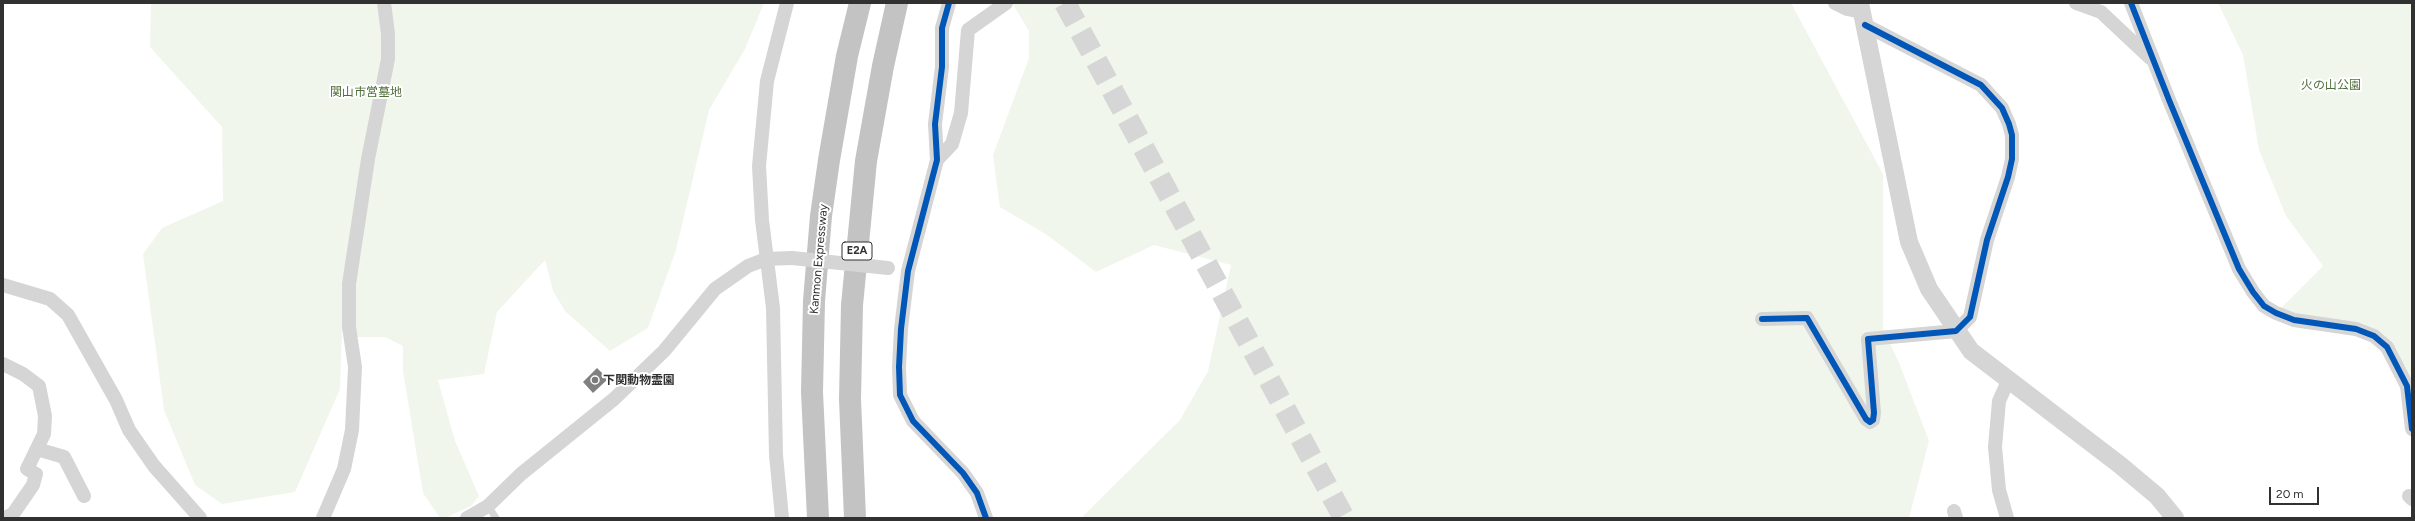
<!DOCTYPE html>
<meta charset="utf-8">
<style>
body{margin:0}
#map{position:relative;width:2415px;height:521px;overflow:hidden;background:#fff;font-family:Figtree,sans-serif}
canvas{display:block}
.frame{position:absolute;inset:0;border:4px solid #313131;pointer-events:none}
.scale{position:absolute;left:2269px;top:487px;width:50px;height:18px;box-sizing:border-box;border:2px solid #313131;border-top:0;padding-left:5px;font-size:12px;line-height:14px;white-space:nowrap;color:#313131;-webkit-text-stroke:3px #fff;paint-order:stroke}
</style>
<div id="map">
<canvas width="2415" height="521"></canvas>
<div class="frame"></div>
<div class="scale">20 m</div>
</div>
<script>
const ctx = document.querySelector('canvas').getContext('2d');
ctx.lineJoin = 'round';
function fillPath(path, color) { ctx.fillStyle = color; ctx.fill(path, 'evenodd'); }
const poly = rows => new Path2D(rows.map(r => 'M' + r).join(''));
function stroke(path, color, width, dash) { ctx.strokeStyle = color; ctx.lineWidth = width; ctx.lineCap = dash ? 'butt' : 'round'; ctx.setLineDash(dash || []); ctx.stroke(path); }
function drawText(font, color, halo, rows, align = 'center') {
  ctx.font = font + ' Figtree,"Noto Sans JP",sans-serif'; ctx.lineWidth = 4; ctx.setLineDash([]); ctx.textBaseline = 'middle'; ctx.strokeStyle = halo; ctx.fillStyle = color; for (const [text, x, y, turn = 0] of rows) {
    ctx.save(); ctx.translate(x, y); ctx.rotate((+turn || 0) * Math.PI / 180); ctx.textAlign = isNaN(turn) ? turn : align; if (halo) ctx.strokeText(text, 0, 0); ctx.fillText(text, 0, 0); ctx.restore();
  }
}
fillPath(poly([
 [151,3,764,3,745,49,709,110,676,250,648,328,610,351,565,311,553,291,545,260,497,312,484,374,438,380,455,441,479,496,471,506,445,518,440,518,423,493,403,371,403,346,385,337,347,337,342,331,340,389,295,492,222,504,195,485,164,410,143,254,162,228,223,201,222,127,150,47],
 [1012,3,1791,3,1883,174,1883,328,1900,365,1929,441,1909,518,1081,518,1180,420,1208,371,1231,265,1154,245,1096,272,1047,235,1000,207,993,155,1029,58,1029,31],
 [2218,3,2412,3,2412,429,2410,403,2374,336,2276,313,2323,266,2286,216,2259,150,2243,55]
]), '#f1f6ed');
fillPath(poly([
 [597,368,608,379,593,393,583,382]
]), '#808080');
stroke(poly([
 [1065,3,1344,518]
]), '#d6d6d6', 22, [22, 11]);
stroke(poly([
 [488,506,496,518]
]), '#d5d5d5', 7);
stroke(poly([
 [949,3,942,28,942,67,935,124,937,160,908,271,901,329,899,367,900,395,913,421,963,473,977,493,986,518],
 [1835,3,1847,9,1862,12],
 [2076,3,2101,12,2150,58],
 [2131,3,2169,100,2239,269,2253,292,2264,306,2276,313,2294,320,2356,329,2374,336,2387,347,2407,386,2412,429],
 [937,160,952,144,961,113,968,30,1006,3],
 [3,285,50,299,68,315,116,400,129,430,154,466,200,518],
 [1762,319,1807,318,1866,419,1870,422,1873,420,1874,413,1868,339,1956,331,1970,317,1987,240,2008,177,2012,159,2012,135,2009,124,2002,108,1981,85,1865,25],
 [3,364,23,374,39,386,45,416,44,434,27,469,36,474,33,485,13,514,5,518],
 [37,449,64,457,84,496],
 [2409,496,2412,499],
 [1954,511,1956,518],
 [323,518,344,469,352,430,355,367,349,327,349,284,368,159,388,59,388,34,384,3],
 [467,518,488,506,521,474,614,399,664,351,715,289,748,266,766,259,792,258],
 [782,518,776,455,773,308,762,220,759,166,767,81,787,3],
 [2007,518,1999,490,1995,447,1999,401,2008,381]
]), '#d5d5d5', 14);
stroke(poly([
 [1860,3,1909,242,1929,289,1971,351,2120,465,2157,496,2175,518]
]), '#d5d5d5', 18);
stroke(poly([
 [818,518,812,392,814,301,821,216,829,160,847,56,860,3],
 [855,518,850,399,852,305,866,161,883,66,897,3]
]), '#c3c3c3', 22);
stroke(poly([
 [792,258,888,268]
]), '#d5d5d5', 14);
stroke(poly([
 [949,3,942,28,942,67,935,124,937,160,908,271,901,329,899,367,900,395,913,421,963,473,977,493,986,518],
 [2131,3,2169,100,2239,269,2253,292,2264,306,2276,313,2294,320,2356,329,2374,336,2387,347,2407,386,2412,429],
 [1762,319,1807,318,1866,419,1870,422,1873,420,1874,413,1868,339,1956,331,1970,317,1987,240,2008,177,2012,159,2012,135,2009,124,2002,108,1981,85,1865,25]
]), '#0057b8', 6);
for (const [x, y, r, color] of [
 [595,380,4,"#797979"]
]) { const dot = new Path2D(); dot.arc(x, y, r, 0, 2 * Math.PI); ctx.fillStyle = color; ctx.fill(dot); stroke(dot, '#fff', 1.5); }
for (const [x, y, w] of [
 [857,251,30]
]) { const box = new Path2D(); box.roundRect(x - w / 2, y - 9, w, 18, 3); ctx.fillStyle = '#fff'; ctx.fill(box); stroke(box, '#313131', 1); }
drawText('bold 11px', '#313131', null, [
 ["E2A",857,251]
]);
drawText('12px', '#50703b', '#fff', [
 ["火の山公園",2331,85],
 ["関山市営墓地",366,92]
]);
drawText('12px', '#313131', '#fff', [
 ["Kanmon Expressway",819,259,-85]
]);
drawText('bold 12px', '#313131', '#fff', [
 ["下関動物霊園",603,380]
], 'left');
</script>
